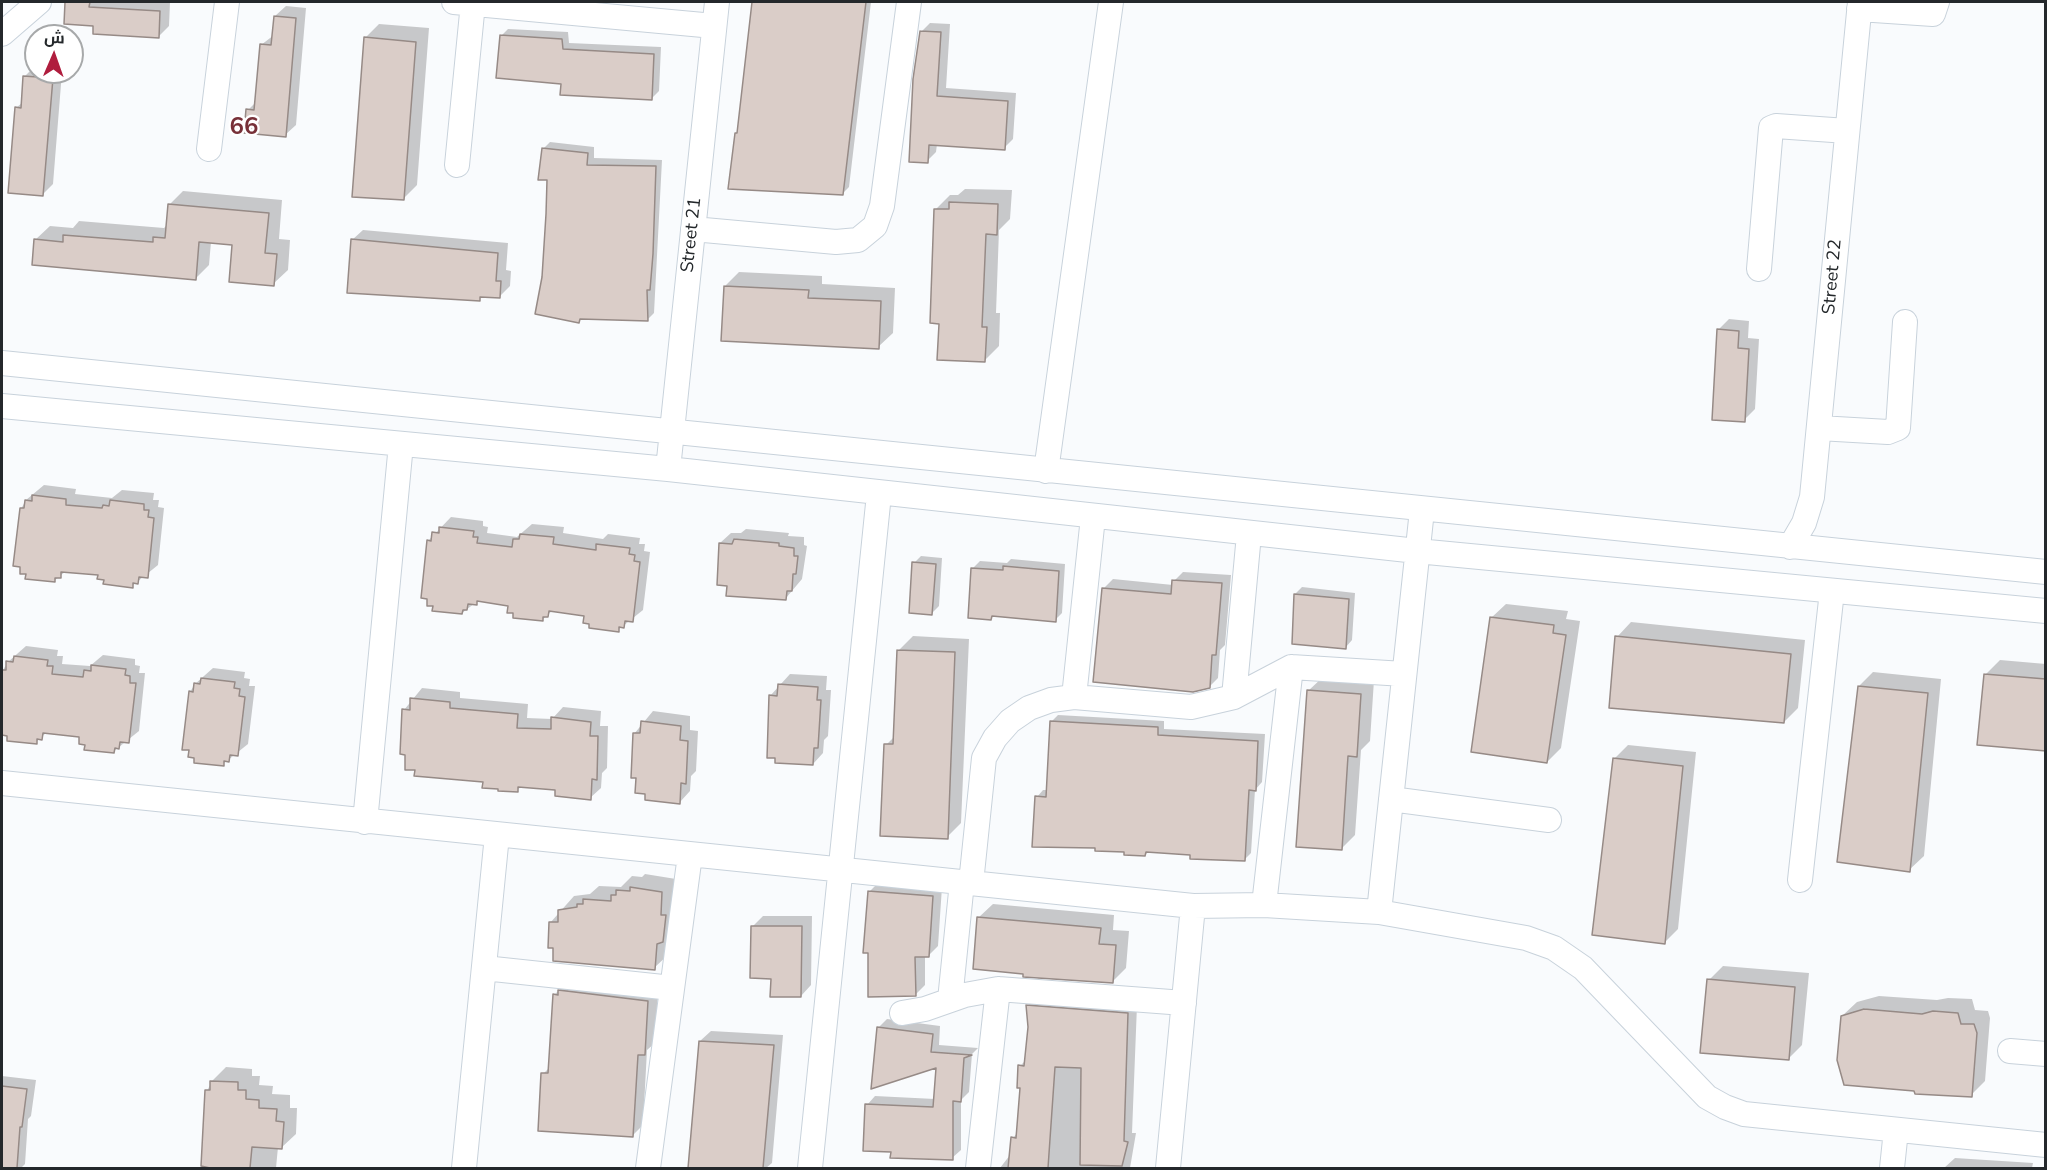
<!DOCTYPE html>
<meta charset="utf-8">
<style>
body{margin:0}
#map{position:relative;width:2047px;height:1170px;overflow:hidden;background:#f9fbfd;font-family:"Nunito Sans",Cairo,sans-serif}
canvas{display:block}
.frame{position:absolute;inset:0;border:3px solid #24282b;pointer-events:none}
.north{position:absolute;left:24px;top:24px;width:60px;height:60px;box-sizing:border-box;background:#fff;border:2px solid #a7a9aa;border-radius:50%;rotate:2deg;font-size:16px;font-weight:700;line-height:24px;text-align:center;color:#24282b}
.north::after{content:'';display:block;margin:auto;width:21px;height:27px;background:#b01d3e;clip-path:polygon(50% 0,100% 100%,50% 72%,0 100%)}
</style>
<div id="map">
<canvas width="2047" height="1170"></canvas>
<div class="frame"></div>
<div class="north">ش</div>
</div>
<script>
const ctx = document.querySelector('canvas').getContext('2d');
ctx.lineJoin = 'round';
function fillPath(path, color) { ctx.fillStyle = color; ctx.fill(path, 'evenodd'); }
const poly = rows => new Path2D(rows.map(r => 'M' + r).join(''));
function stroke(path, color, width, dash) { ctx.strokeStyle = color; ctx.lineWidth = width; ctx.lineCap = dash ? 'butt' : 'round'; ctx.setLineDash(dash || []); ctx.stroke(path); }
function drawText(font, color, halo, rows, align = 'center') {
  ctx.font = font + ' "Nunito Sans",sans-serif'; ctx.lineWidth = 4.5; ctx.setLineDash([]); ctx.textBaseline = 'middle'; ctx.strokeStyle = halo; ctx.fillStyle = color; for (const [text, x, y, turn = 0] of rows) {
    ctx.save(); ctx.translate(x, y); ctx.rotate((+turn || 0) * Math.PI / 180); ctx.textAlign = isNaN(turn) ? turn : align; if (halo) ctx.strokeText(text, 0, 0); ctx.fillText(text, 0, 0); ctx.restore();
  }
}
fillPath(poly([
 [67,2,170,2,169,26,158,37,95,25,65,23],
 [754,2,871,2,849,187,842,194,739,131],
 [286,6,306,8,296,125,285,135,248,110,257,101,261,45,274,35,275,16],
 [930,23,950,24,946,88,1016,93,1013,139,1004,148,937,144,936,152,927,161,921,32],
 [379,24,429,28,417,185,403,199,365,38],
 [508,29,568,32,569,43,661,47,659,91,652,98,562,82,501,36],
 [35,66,36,72,62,72,53,184,43,194,16,108,23,102,25,76],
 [550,142,594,147,594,158,662,160,654,313,647,320,582,317,578,321,544,277,548,179,543,149],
 [965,189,1012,190,1010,219,999,230,996,313,1000,313,999,346,985,360,936,209,950,195,958,195],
 [183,191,282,200,279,239,290,240,288,270,273,284,234,244,211,242,209,265,195,279,35,240,50,226,73,228,79,221,164,228,167,225,169,205],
 [363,230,508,243,506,270,511,271,510,286,500,296,483,295,480,299,352,240],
 [739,272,822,276,822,284,895,288,893,333,878,347,725,286],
 [1729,319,1749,321,1748,338,1759,339,1755,409,1744,420,1718,330],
 [44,485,76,489,75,494,112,498,122,490,154,493,153,500,159,500,158,507,164,508,158,565,132,586,105,578,99,573,66,571,54,581,21,509,26,500],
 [451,517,483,521,483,526,488,527,487,533,517,537,532,524,564,527,563,533,603,539,608,534,640,538,639,544,645,544,644,551,650,552,643,610,618,630,585,615,553,610,542,620,509,604,479,600,462,613,428,541],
 [746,529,789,533,788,536,804,537,804,545,807,546,802,579,786,598,728,585,720,543,731,533,741,533],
 [921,556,942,558,939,606,932,613,914,563],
 [1011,559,1065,564,1062,613,1055,620,995,615,991,618,973,568,980,561,1007,563],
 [1183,572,1231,575,1225,645,1220,650,1218,678,1209,687,1104,588,1113,579,1173,585,1174,581],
 [1302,587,1355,593,1352,640,1346,647,1295,594],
 [1506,604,1568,611,1566,619,1580,621,1561,748,1547,762,1491,618],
 [1631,622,1805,640,1798,708,1784,722,1617,637],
 [913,636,969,639,961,823,947,837,886,745,895,736,898,651],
 [26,646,58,650,57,656,63,656,62,664,90,666,103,655,135,659,135,665,140,666,139,673,145,673,139,731,114,751,86,743,81,736,47,732,36,742,2,727,3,670,8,662],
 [2000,660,2046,664,2046,750,1986,674],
 [213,668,245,672,244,678,250,679,249,686,255,686,248,744,223,764,190,692,195,684],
 [1873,672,1941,679,1924,856,1909,870,1859,686],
 [790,674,827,676,826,690,831,690,828,736,824,740,823,753,813,764,770,696],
 [1323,677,1374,680,1370,741,1361,750,1355,835,1341,849,1308,691],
 [422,688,460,692,460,698,528,704,527,718,552,719,563,707,601,711,600,726,608,726,607,768,602,773,601,788,590,798,557,788,522,786,517,790,499,787,484,780,416,769,404,710],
 [653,711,690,716,690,730,698,731,696,771,691,776,690,791,680,802,634,734],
 [1058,715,1164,721,1164,729,1265,734,1262,782,1255,790,1251,853,1244,860,1149,851,1145,855,1126,851,1037,797,1043,790,1048,790,1051,722],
 [1628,745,1696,752,1678,929,1664,943,1614,759],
 [645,874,676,879,669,954,654,968,550,923,574,896,590,894,599,886,621,887,632,876,642,877],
 [879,882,942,887,938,946,928,956,925,956,925,985,915,995,869,892],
 [993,904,1114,915,1113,930,1129,931,1126,968,1112,982,978,918],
 [763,916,812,916,811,985,801,996,753,926],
 [1723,966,1809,973,1802,1045,1788,1059,1709,980],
 [570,980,658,991,655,1043,647,1050,643,1125,633,1135,543,1074,550,1067,554,995],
 [1879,996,1937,1000,1948,998,1972,999,1975,1010,1988,1011,1990,1018,1985,1081,1971,1095,1842,1016,1857,1002],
 [1036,997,1137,1005,1132,1133,1136,1133,1130,1168,1000,1168,1010,1155,1013,1138,1018,1132,1022,1087,1020,1066,1026,1060,1029,1027,1027,1006],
 [887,1019,940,1026,939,1045,978,1048,972,1054,969,1092,961,1100,961,1150,952,1158,892,1151,867,1105,875,1096,935,1099,938,1065,879,1027],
 [711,1031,783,1035,772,1163,766,1168,689,1168,700,1041],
 [226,1067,252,1069,252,1076,260,1076,259,1085,273,1086,272,1094,290,1095,290,1108,297,1108,296,1134,281,1148,278,1147,276,1168,211,1168,207,1091,212,1081],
 [2,1076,36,1080,31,1116,28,1119,25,1164,21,1168,2,1168],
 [1955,1158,2033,1163,2032,1168,1944,1168]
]), '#0003');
const building = poly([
 [65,2,90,2,89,7,160,11,159,38,93,34,93,26,64,24,65,2],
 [752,2,866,2,843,195,728,189,735,133,737,133,752,2],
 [274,16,296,18,286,137,244,133,246,109,254,110,260,44,271,45,274,16],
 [920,31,941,32,937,96,1008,101,1005,150,929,145,928,163,909,162,913,79,920,31],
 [500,35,562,39,563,49,654,54,652,100,560,95,561,84,496,78,500,35],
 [364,37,416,42,404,200,352,197,364,37],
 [23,76,53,78,43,196,8,193,15,107,21,108,23,76],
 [542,148,588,153,587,165,656,166,653,254,650,290,647,290,648,321,580,319,579,323,535,314,542,277,546,214,547,180,538,180,542,148],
 [949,202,998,204,997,235,986,234,982,327,987,327,985,362,937,360,939,324,930,323,934,209,949,209,949,202],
 [168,204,269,213,265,253,277,254,274,286,229,282,232,245,199,242,196,280,32,265,34,239,63,242,63,235,153,242,153,237,165,238,168,204],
 [351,239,498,253,496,281,501,281,500,298,480,297,480,301,347,293,351,239],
 [724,286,809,290,808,298,881,301,879,349,721,341,724,286],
 [1717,329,1739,331,1738,348,1749,349,1745,422,1712,420,1717,329],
 [32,495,66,499,66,505,102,508,103,505,109,506,110,500,144,504,144,510,149,510,148,517,154,518,148,578,139,577,138,584,133,583,133,588,103,584,104,580,97,579,98,575,61,572,61,578,55,578,55,582,25,579,26,574,20,574,20,567,13,566,20,508,24,508,25,500,32,501,32,495],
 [439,527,474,531,473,537,478,537,477,543,512,547,513,539,519,539,520,534,554,537,553,544,596,550,596,544,630,548,629,554,635,555,634,561,640,562,633,622,625,621,624,628,619,627,619,632,589,628,589,624,583,623,584,616,549,611,548,617,543,617,543,621,513,618,513,613,507,613,508,606,477,601,477,605,468,604,467,610,463,610,462,614,432,611,433,606,427,606,427,599,421,598,427,540,431,541,432,532,439,533,439,527],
 [734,539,779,543,779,546,794,548,794,556,798,556,796,574,793,574,792,591,787,591,786,600,726,596,727,586,717,585,719,543,732,544,734,539],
 [912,562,936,564,932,615,909,613,912,562],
 [1003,566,1059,571,1056,622,992,616,991,620,968,618,971,568,1003,570,1003,566],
 [1172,580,1222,583,1216,655,1212,655,1210,688,1193,692,1093,682,1102,588,1171,594,1172,580],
 [1294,594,1349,599,1346,649,1292,644,1294,594],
 [1490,617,1554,625,1553,633,1566,635,1547,763,1471,752,1490,617],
 [1615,636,1791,654,1784,723,1609,708,1615,636],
 [897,650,955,652,948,839,880,836,884,744,893,744,897,650],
 [14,656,48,660,47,666,53,666,52,674,83,677,84,670,91,671,91,665,126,669,125,675,130,676,130,683,136,683,129,743,120,742,119,749,115,748,114,753,84,750,85,745,79,744,79,737,43,733,42,740,37,739,37,744,7,741,7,736,2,735,2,670,6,670,6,661,13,662,14,656],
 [1984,674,2046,679,2046,751,1977,745,1984,674],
 [201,678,235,682,234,688,240,689,239,696,245,697,238,756,230,755,229,762,224,761,224,766,194,763,194,758,188,757,189,750,182,750,189,691,193,692,194,683,200,684,201,678],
 [778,684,818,687,817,700,821,700,818,748,814,748,813,765,775,763,775,758,767,758,769,695,777,696,778,684],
 [1858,686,1928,693,1910,872,1837,862,1858,686],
 [1307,690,1361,694,1357,757,1348,756,1342,850,1296,847,1307,690],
 [410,698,450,702,450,708,518,714,517,728,551,729,551,717,591,722,590,736,598,736,597,780,592,779,591,800,555,796,555,790,518,787,518,792,498,791,498,789,482,788,483,782,414,776,415,770,405,770,405,755,400,754,402,709,410,710,410,698],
 [641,721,681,726,680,740,688,741,686,784,681,783,680,804,645,800,645,794,635,793,636,778,631,778,633,733,640,733,641,721],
 [1050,721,1158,727,1158,735,1258,741,1256,791,1249,790,1245,861,1190,859,1190,855,1146,852,1145,856,1124,855,1124,852,1095,851,1095,848,1032,847,1035,796,1046,797,1050,721],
 [1613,758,1683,766,1665,944,1592,935,1613,758],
 [630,887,662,892,661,915,666,915,663,942,657,944,655,970,553,961,553,948,548,948,549,922,558,922,558,910,577,907,577,904,583,904,583,899,611,901,611,895,616,895,616,890,630,891,630,887],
 [868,891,933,896,929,957,915,957,916,996,868,997,868,953,863,953,868,891],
 [977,917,1101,928,1099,944,1116,945,1113,983,1023,977,1023,974,973,969,977,917],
 [751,926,802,926,801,997,770,997,771,979,750,978,751,926],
 [1707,979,1795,987,1789,1060,1700,1053,1707,979],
 [558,990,648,1001,645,1055,638,1055,633,1137,538,1131,541,1073,548,1073,553,994,558,995,558,990],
 [1026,1005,1128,1013,1124,1141,1128,1142,1122,1166,1080,1165,1081,1068,1055,1067,1048,1168,1008,1168,1011,1137,1016,1138,1020,1088,1017,1088,1018,1065,1024,1066,1028,1027,1026,1005],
 [1864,1009,1922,1014,1933,1011,1958,1013,1961,1024,1974,1024,1977,1033,1972,1097,1915,1094,1914,1091,1844,1085,1837,1060,1841,1016,1864,1009],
 [877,1027,933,1034,931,1052,972,1055,964,1058,961,1102,953,1101,953,1160,890,1158,891,1152,863,1151,865,1104,933,1107,936,1068,871,1089,877,1027],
 [699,1041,774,1045,763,1168,688,1168,699,1041],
 [210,1081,238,1082,238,1090,246,1090,246,1099,259,1100,259,1108,277,1109,276,1121,284,1122,282,1149,252,1147,250,1168,210,1168,201,1166,205,1090,210,1090,210,1081],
 [2,1086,27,1089,22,1127,20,1127,17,1168,2,1168,2,1086]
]);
fillPath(building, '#dacdc8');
stroke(building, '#968a86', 1.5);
const minor = poly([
 [454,2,714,26],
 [1859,9,1933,14,1937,2],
 [2,34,39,2],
 [209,149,227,2],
 [457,165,473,3],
 [693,229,836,242,858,240,875,226,882,206,909,2],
 [1759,269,1771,128,1776,126,1847,131],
 [2,363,2046,572],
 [2,406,668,469,1417,551,2046,611],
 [1819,428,1888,432,1898,428,1905,322],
 [668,469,717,2],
 [1046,471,1111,2],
 [1790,547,1804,523,1812,497,1860,2],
 [1074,697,1093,517],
 [1234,697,1249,534],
 [2,783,1193,906,1264,905,1379,912,1526,938,1554,948,1583,968,1707,1097,1725,1107,1744,1114,2046,1145],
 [1391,799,1549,820],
 [365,822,401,444],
 [1800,880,1832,591],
 [971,883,984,758,995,738,1010,721,1029,708,1051,700,1074,697,1191,707,1234,697,1291,667,1404,674],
 [1264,905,1291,667],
 [1379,912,1422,510],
 [484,968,672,988],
 [950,1000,962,882],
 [902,1013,925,1009,965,995,998,989,1184,1003],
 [2010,1051,2046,1054],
 [464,1168,497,835],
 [648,1168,690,855],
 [810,1168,879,494],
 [978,1168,998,989],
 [1168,1168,1193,906],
 [1892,1168,1896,1130]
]);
stroke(minor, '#c8d2db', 26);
stroke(minor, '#fff', 24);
drawText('18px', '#24282b', '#fff', [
 ["Street 21",692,235,-84],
 ["Street 22",1833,277,-85]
]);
drawText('bold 24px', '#773038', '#fff', [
 ["66",244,128]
]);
</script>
